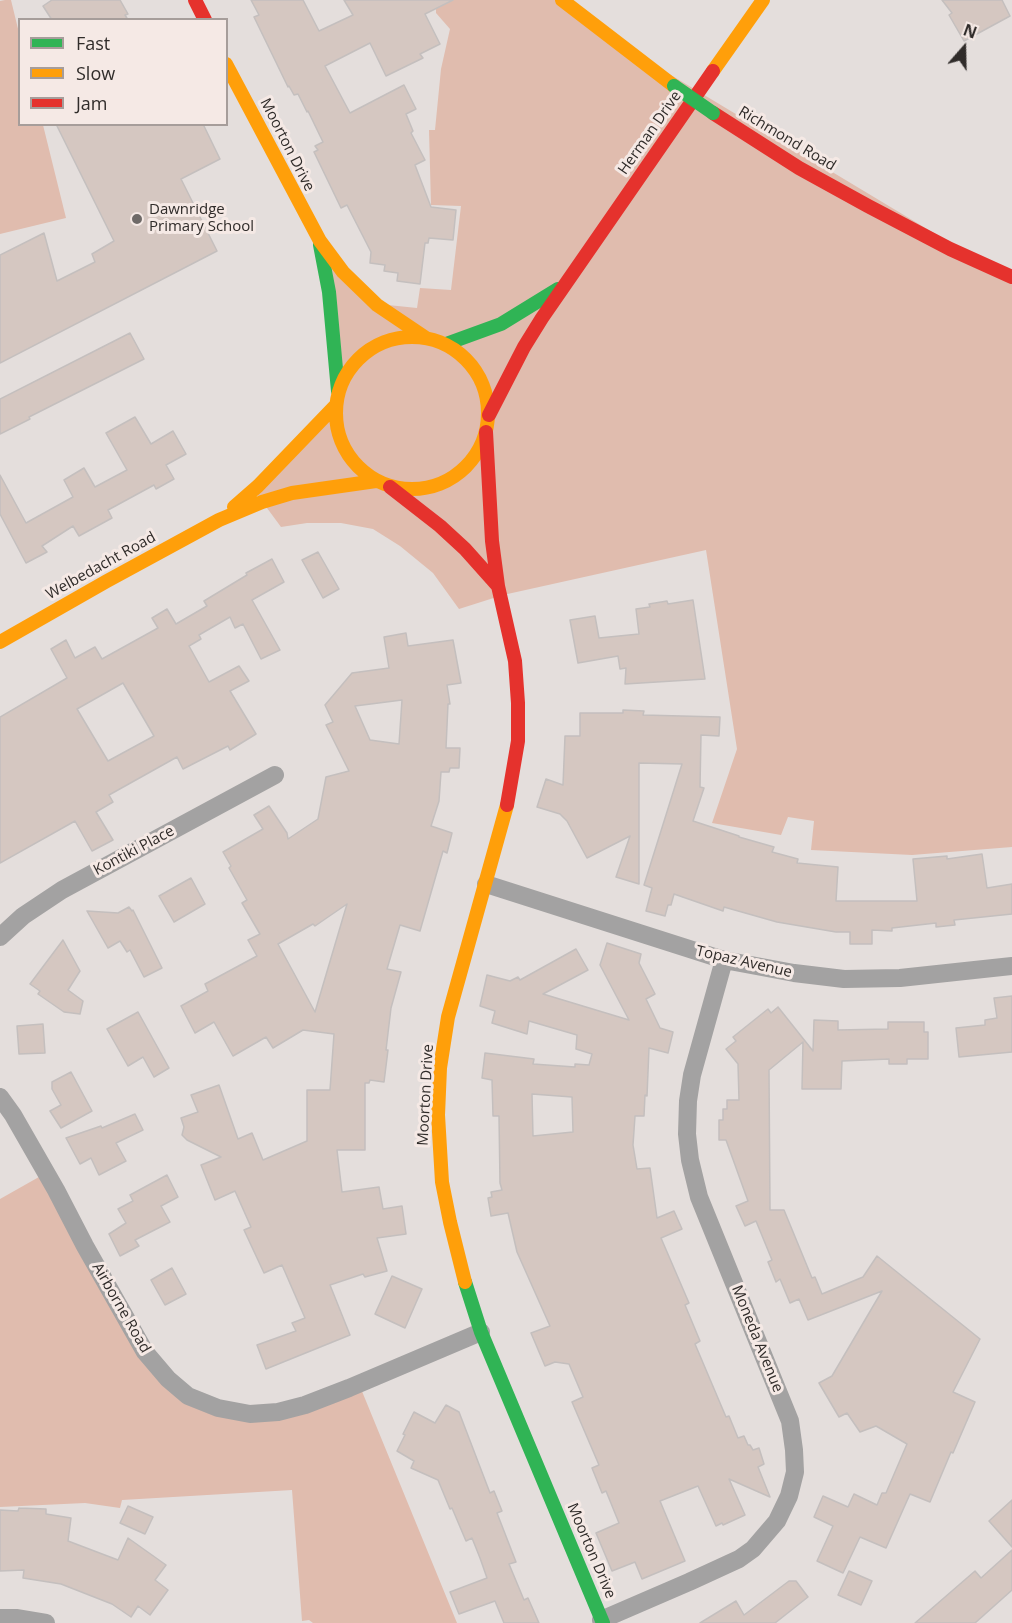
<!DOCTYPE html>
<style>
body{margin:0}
#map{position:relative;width:1012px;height:1623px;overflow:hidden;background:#e4dedc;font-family:"Open Sans",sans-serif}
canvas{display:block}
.legend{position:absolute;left:18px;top:18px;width:210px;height:108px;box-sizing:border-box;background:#f5e9e5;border:2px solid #a69d9a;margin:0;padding:8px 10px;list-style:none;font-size:18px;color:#302c2a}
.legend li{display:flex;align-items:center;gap:12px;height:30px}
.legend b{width:30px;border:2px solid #a69d9a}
.north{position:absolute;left:934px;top:18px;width:60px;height:60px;-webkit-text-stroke:4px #f5e9e5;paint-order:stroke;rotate:20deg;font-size:16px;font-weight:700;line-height:24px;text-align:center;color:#302c2a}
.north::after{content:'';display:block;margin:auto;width:21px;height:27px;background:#302c2a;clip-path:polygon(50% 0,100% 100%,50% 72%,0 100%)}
</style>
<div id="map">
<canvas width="1012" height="1623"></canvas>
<ul class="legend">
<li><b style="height:8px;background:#30b455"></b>Fast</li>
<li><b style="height:8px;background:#ff9f0a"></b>Slow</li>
<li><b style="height:8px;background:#e5322d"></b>Jam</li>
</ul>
<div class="north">N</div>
</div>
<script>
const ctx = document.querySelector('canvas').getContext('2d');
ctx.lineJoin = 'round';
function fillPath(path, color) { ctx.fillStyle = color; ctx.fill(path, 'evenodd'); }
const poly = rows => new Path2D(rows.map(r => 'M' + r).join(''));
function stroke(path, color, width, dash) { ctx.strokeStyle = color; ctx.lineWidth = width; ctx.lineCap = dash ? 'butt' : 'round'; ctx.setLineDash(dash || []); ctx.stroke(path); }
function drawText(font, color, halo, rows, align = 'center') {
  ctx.font = font + ' "Open Sans",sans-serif'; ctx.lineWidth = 6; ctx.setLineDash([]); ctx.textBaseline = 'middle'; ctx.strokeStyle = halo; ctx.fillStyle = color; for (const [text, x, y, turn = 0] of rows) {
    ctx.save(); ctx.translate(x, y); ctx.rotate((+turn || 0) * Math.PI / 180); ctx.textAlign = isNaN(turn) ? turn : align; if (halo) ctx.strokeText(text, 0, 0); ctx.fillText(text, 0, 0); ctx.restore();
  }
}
fillPath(poly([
 [5,0,11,0,19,33,20,124,43,125,66,218,0,234,0,1],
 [436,0,559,0,591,27,1012,280,1012,847,912,855,811,850,814,821,788,817,781,835,712,823,737,749,706,550,503,595,459,609,433,573,400,546,373,529,341,523,307,523,281,527,253,489,334,405,319,240,378,304,417,308,420,288,451,290,461,206,431,205,429,130,435,130,441,69,450,29,436,13],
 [46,1173,168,1380,251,1416,359,1384,457,1623,313,1623,309,1620,302,1621,292,1490,122,1500,120,1508,85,1503,0,1507,0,1199]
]), '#e0bcae');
const building = poly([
 [52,0,120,0,128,14,125,15,128,20,52,20,43,6,52,0],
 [251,0,303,0,319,31,353,15,344,0,453,0,425,14,440,44,420,54,423,58,386,76,370,43,325,66,350,113,404,85,416,109,406,114,413,131,411,133,425,160,415,165,431,207,456,210,453,240,429,238,428,243,425,243,420,284,397,281,398,273,384,271,385,265,370,263,371,252,347,205,341,208,314,152,318,150,315,146,323,142,308,111,307,112,298,94,294,95,289,86,288,87,254,17,259,15,251,0],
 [942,0,1002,0,1010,16,964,41,949,15,952,13,942,0],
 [56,124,203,124,220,159,181,179,217,251,0,363,0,255,44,233,57,281,95,262,92,254,114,241,56,124],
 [130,333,144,359,29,417,30,419,0,434,0,399,130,333],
 [135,417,151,444,173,431,186,454,166,465,174,479,156,489,154,485,108,510,112,518,79,536,73,526,42,546,47,552,26,563,0,514,0,475,26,523,73,497,64,480,84,468,95,487,127,470,106,433,135,417],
 [318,552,339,589,323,598,302,560,318,552],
 [272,559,284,582,252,600,280,650,261,659,243,624,235,628,230,617,199,635,201,639,189,646,209,682,239,666,249,681,230,691,256,734,230,750,228,746,183,769,177,757,109,795,113,802,96,812,113,840,92,851,75,821,0,863,0,717,67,678,51,649,66,640,75,658,95,647,102,659,158,628,152,618,167,609,176,624,207,606,204,601,247,575,246,573,272,559],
 [123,683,154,736,108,761,77,709,123,683],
 [693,600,705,679,625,684,626,668,620,669,618,656,578,663,570,620,595,616,599,638,639,634,636,609,650,607,649,604,667,601,668,604,693,600],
 [406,633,408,646,453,640,461,683,447,685,450,704,448,704,446,748,460,748,459,768,450,768,449,772,441,772,439,801,431,826,452,833,447,853,443,851,420,931,400,925,387,969,401,972,391,1008,386,1050,388,1050,384,1082,370,1080,369,1083,365,1083,365,1150,337,1150,342,1192,379,1187,383,1209,402,1206,406,1234,377,1238,387,1271,365,1277,363,1274,330,1285,350,1335,266,1369,257,1345,296,1331,292,1323,305,1318,282,1265,264,1273,244,1230,251,1227,235,1191,215,1200,201,1165,221,1157,187,1140,182,1135,184,1127,181,1118,198,1112,191,1095,219,1085,238,1139,252,1133,263,1160,307,1141,307,1090,330,1090,334,1034,303,1030,273,1048,266,1037,233,1056,214,1022,195,1033,181,1006,208,991,205,984,257,956,248,940,260,934,242,903,247,900,229,868,231,866,223,852,263,829,254,815,269,806,287,833,288,839,318,819,326,777,349,771,326,725,333,722,325,705,352,673,389,668,384,637,406,633],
 [402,700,399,744,370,740,355,706,402,700],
 [347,904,315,1012,278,944,313,924,315,926,347,904],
 [623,710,644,711,643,715,720,717,719,736,701,735,700,787,704,788,693,821,739,836,739,837,774,847,772,852,798,859,797,863,838,867,836,901,917,901,913,859,947,856,947,859,982,854,987,888,1012,884,1012,914,954,920,955,925,936,927,936,923,892,928,892,931,872,930,872,944,850,944,850,932,836,932,777,922,724,907,723,911,674,894,671,905,668,905,665,916,646,911,652,888,644,885,682,764,639,763,639,884,616,877,630,836,587,858,567,821,560,814,537,807,546,779,563,785,565,736,580,736,580,713,623,713,623,710],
 [191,878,205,904,174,922,159,896,191,878],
 [129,907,132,911,133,910,162,968,144,977,130,950,127,952,120,941,108,948,87,911,118,913,129,907],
 [63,940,80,971,68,990,83,1001,80,1014,64,1012,38,994,40,991,30,984,63,940],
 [607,943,641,954,639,963,655,994,646,999,660,1028,673,1032,668,1053,649,1048,647,1096,645,1095,644,1116,635,1116,633,1145,637,1169,650,1168,657,1218,674,1211,682,1229,661,1238,689,1303,685,1305,700,1341,695,1344,726,1417,729,1416,738,1438,744,1436,748,1445,750,1445,753,1450,759,1448,764,1464,758,1467,770,1497,729,1479,745,1515,723,1525,722,1523,716,1526,698,1486,660,1501,685,1561,642,1579,635,1562,612,1571,596,1533,619,1523,606,1491,602,1493,592,1468,599,1465,572,1402,583,1397,569,1364,555,1362,545,1366,531,1333,550,1326,517,1252,508,1213,491,1216,488,1198,492,1197,491,1192,502,1190,500,1183,499,1116,493,1116,492,1080,482,1078,485,1053,534,1059,533,1064,575,1067,575,1064,589,1065,592,1054,576,1049,577,1035,529,1021,527,1034,492,1023,495,1011,480,1006,487,975,510,981,518,977,520,980,576,949,588,970,543,994,629,1020,600,965,607,943],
 [532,1094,572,1097,573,1132,533,1136,532,1094],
 [1012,996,1012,1052,959,1057,956,1028,985,1025,985,1020,997,1018,994,998,1012,996],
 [778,1007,813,1051,814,1020,838,1021,838,1030,888,1029,888,1022,924,1022,924,1032,928,1032,928,1059,907,1059,907,1064,889,1064,889,1059,842,1061,841,1089,802,1089,803,1042,769,1070,770,1210,784,1210,812,1278,815,1277,822,1294,863,1277,877,1256,980,1339,953,1392,975,1402,953,1453,951,1452,930,1502,910,1494,886,1548,860,1537,843,1573,817,1561,833,1526,814,1517,823,1496,848,1507,854,1494,877,1505,882,1493,886,1493,907,1444,876,1426,860,1432,847,1413,839,1417,819,1383,832,1376,882,1291,808,1320,799,1299,790,1303,780,1279,776,1282,768,1262,772,1260,756,1221,745,1226,736,1206,748,1201,726,1140,719,1140,719,1120,723,1120,723,1109,727,1109,727,1100,739,1100,738,1064,726,1049,736,1041,733,1037,768,1009,771,1013,778,1007],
 [138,1012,169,1068,154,1077,143,1057,128,1066,107,1029,138,1012],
 [43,1024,45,1053,19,1054,17,1026,43,1024],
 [71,1072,92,1111,61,1128,50,1111,61,1105,52,1089,52,1082,71,1072],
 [135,1114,143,1130,116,1143,126,1161,99,1175,91,1158,80,1164,66,1138,101,1126,102,1128,135,1114],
 [167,1175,178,1197,161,1206,170,1222,135,1240,139,1246,120,1256,109,1234,126,1223,118,1209,133,1201,130,1195,167,1175],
 [172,1268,186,1294,165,1305,151,1280,172,1268],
 [392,1276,422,1289,405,1328,375,1314,392,1276],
 [446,1405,459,1412,490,1493,494,1491,502,1511,497,1513,516,1562,509,1564,524,1600,528,1598,539,1623,504,1623,495,1601,459,1614,450,1592,487,1578,480,1558,472,1538,466,1541,452,1508,450,1509,438,1480,411,1468,414,1461,397,1451,405,1435,403,1434,414,1412,435,1423,446,1405],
 [1012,1500,1012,1547,989,1521,1012,1500],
 [128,1506,153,1517,145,1534,120,1523,128,1506],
 [19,1508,46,1509,46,1514,71,1518,68,1541,118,1560,128,1538,166,1565,155,1580,168,1590,150,1615,138,1606,131,1617,112,1604,61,1584,23,1578,24,1570,0,1571,0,1510,18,1511,19,1508],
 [1012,1550,1012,1590,975,1623,915,1623,975,1571,981,1578,1012,1550],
 [849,1571,872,1581,861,1605,838,1595,849,1571],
 [789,1581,796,1581,808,1597,775,1623,700,1623,736,1601,744,1615,789,1581]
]);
fillPath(building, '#d5c7c1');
stroke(building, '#c4bfbe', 1.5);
stroke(poly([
 [486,884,724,960,794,973,844,979,900,978,1012,966],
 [0,937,23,916,62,890,275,775],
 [0,1097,13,1115,56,1190,85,1246,145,1352,168,1379,188,1396,218,1408,250,1414,278,1412,305,1405,349,1388,481,1332],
 [0,1618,16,1618,46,1623],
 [601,1620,689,1582,739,1559,753,1549,777,1521,789,1496,795,1472,794,1450,790,1421,699,1197,690,1160,687,1134,688,1101,692,1075,724,960]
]), '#a3a2a2', 18);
stroke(poly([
 [320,245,329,292,338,391],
 [446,344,501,324,558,289],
 [465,1282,481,1332,603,1623]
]), '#30b455', 14);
stroke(poly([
 [562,0,674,86],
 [226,64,320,241,343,272,377,305,426,338],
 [713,71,763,0],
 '336 413a76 76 0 1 1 152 0a76 76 0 1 1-152 0Z',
 [234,507,258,486,335,406],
 [0,642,107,581,219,520,262,502,292,493,376,481],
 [465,1282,450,1222,442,1182,438,1115,440,1068,448,1017,507,805]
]), '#ff9f0a', 14);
stroke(poly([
 [195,0,205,20],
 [713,113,799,168,868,206,950,249,1012,277],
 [489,415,524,347,542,318,713,71],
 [486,432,492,541,498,586,515,661,518,703,518,741,507,805],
 [390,487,440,526,465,549,498,586]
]), '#e5322d', 14);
stroke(poly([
 [674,86,713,113]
]), '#30b455', 14);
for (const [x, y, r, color] of [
 [137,219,6,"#6f6a68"]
]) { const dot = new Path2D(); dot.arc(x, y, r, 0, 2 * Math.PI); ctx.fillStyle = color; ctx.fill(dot); stroke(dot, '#f5e9e5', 2); }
drawText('15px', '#302c2a', '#f5e9e5', [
 ["Herman Drive",650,133,-55],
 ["Richmond Road",787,139,31],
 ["Moorton Drive",287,145,63],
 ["Welbedacht Road",101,566,-29],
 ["Kontiki Place",134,851,-28],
 ["Topaz Avenue",744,962,13],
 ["Moorton Drive",426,1095,-87],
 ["Airborne Road",121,1308,60],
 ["Moneda Avenue",757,1339,68],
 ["Moorton Drive",591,1551,67]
]);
drawText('15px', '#302c2a', '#f5e9e5', [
 ["Dawnridge",149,210],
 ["Primary School",149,227]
], 'left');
</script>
